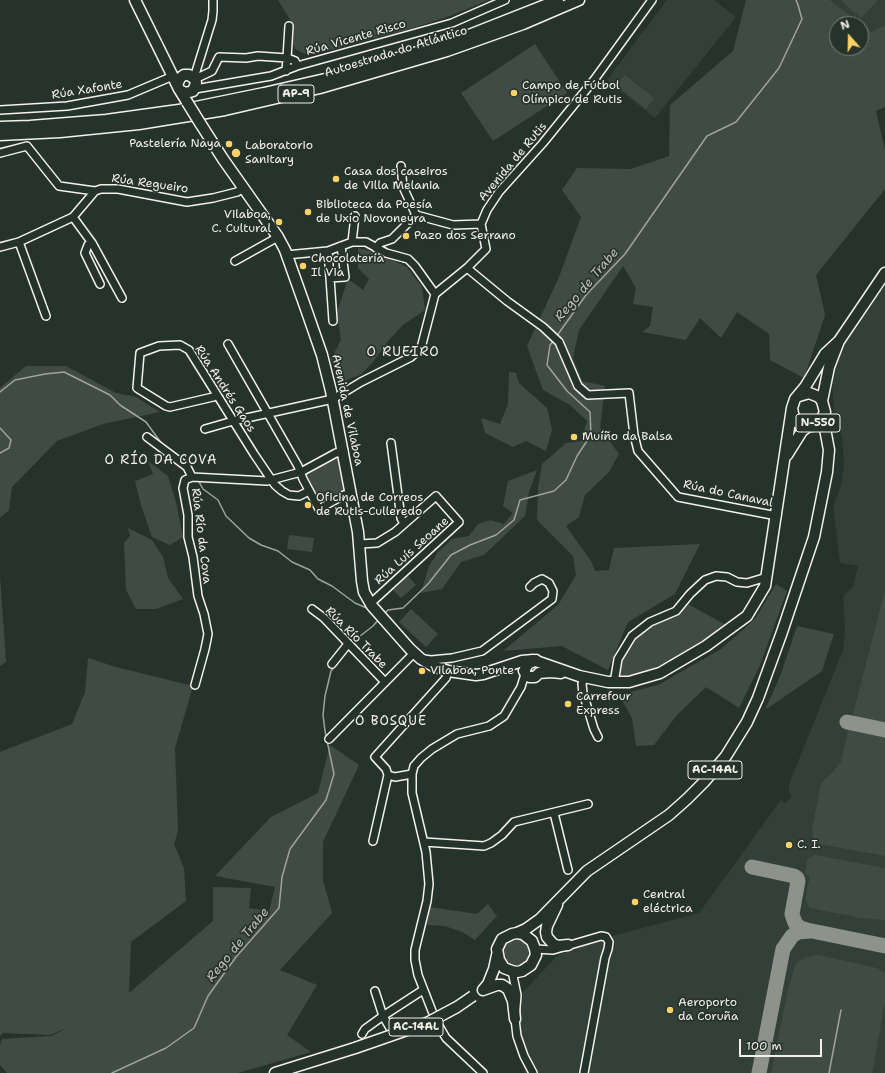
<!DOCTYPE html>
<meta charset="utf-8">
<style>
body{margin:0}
#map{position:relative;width:885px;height:1073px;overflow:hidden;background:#26332d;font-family:"Shantell Sans",sans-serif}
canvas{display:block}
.north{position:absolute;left:829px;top:16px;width:40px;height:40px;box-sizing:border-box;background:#26332d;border:1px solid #787f78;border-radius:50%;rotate:340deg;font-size:11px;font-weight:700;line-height:16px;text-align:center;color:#f4f1e8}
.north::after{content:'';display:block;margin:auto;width:14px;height:18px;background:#ffd166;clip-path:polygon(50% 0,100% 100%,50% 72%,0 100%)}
.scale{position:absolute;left:739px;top:1039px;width:83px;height:18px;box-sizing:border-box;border:2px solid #f4f1e8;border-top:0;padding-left:5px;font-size:12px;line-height:14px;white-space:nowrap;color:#f4f1e8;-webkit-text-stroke:3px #26332d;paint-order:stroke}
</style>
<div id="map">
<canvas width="885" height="1073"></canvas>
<div class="north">N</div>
<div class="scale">100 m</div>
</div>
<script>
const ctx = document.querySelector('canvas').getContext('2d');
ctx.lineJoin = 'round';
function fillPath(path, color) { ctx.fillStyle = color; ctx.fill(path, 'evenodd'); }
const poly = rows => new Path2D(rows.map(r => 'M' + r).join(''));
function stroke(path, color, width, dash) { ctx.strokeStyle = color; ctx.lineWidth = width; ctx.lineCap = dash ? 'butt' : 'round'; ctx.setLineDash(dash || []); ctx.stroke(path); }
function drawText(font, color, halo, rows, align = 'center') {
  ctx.font = font + ' "Shantell Sans",sans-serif'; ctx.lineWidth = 3.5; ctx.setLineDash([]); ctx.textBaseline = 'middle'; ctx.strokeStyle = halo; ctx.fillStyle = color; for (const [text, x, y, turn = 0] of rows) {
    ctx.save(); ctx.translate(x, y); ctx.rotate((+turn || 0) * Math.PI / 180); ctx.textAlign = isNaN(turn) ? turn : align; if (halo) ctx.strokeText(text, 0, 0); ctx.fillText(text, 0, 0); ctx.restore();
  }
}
fillPath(poly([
 [667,0,714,0,736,17,655,118,607,80],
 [830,0,885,0,885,25,871,32],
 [885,285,885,1073,525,1073,511,1031,519,1029,523,992,557,956,567,948,699,913,781,800,785,803,792,797,789,792,789,784,843,650,845,628,843,599,845,594,853,587,858,566,840,563,833,506,841,486,844,463,842,437,834,412,832,382,838,356,846,339]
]), '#333f39');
fillPath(poly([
 [278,0,489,0,447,17,410,29,315,54,306,54,296,50,293,45,294,26],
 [746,0,830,0,861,24,837,24,837,48,861,48,861,24,871,32,885,25,885,107,876,111,885,151,885,189,816,275,825,315,804,378,770,360,769,334,737,312,721,338,700,318,686,340,642,332,650,326,653,307,633,304,636,288,623,266,579,330,573,358,582,381,605,386,600,428,619,454,609,472,585,495,579,517,566,526,591,561,595,571,609,570,614,548,700,544,675,594,628,622,608,670,562,646,503,651,558,605,576,575,573,556,537,520,538,487,542,464,566,443,581,441,587,421,570,405,543,390,527,346,559,277,581,217,562,190,577,168,631,169,669,156,670,105,733,51],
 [841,0,878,0,861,18],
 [535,44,567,93,493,141,461,93],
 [625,75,654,98,646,109,616,85],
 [358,248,374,252,407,267,422,287,425,310,403,325,388,341,374,361,360,375,339,383,331,359,341,340,337,312,348,279,363,290,369,279,358,268],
 [26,366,66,366,116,393,136,397,160,412,103,424,57,441,12,487,9,510,0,518,0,388],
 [509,372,516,373,519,383,547,408,552,430,546,451,526,441,513,447,485,433,481,418,500,424,508,404],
 [338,458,342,461,345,491,343,493,323,504,319,504,305,476,306,474],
 [148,461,168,476,176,502,183,537,170,545,152,537,141,505,135,481,153,474],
 [537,470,529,492,525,516,484,555,461,562,442,589,421,593,429,566,438,552,452,539,469,536,478,524,490,520,504,524,513,513,503,506,508,481],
 [128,528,152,540,163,557,168,578,183,599,156,609,136,609,126,590,124,543,130,536],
 [289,535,314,538,312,552,287,549],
 [0,575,6,662,0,666],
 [408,576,416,585,401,598,393,590],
 [776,584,787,591,760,665,739,708,706,687,677,715,654,745,636,746,632,718,619,695,658,685,721,649,755,619],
 [885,590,885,725,852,718],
 [688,604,726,625,715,634,661,665,637,675,620,676,624,657,635,640,651,627,673,617],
 [411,609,438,634,426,647,399,622],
 [797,626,834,634,822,671,765,710,781,674],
 [88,658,116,667,193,686,175,748,178,831,174,844,184,868,186,901,131,942,129,993,213,921,213,887,251,888,249,908,269,911,275,887,215,876,271,817,318,793,330,745,359,765,323,842,323,880,332,913,280,970,317,985,287,1035,311,1052,238,1073,7,1073,0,1065,0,1045,2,1039,51,1036,69,1027,50,1035,3,1033,0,1036,0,752,72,724,85,692],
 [849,727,885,733,885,856,820,844,815,842,813,837,812,830,821,783,831,774,841,762],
 [815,855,885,868,885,920,861,918,819,910,811,908,808,905,805,899,810,876,805,874,807,861,809,857],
 [488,904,497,916,475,940,462,932,445,926,427,925,430,907,477,914],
 [514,939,522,940,527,943,530,946,532,956,528,964,514,969,504,962,502,950,506,943],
 [818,955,877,968,885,973,885,1002,872,1073,771,1073,787,994,795,965,799,961,806,957]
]), '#414b45');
stroke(poly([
 [556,337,586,295,625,254,707,136,736,122,779,68,802,19,798,5,796,0],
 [0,392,15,380,45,374,64,372,110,395,120,405,146,422,162,444,175,453],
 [0,428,11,440,9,448,0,453],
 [198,480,203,489,218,500,226,516,249,538,261,545,278,551,292,562,310,570,318,579,332,586,355,603,369,609],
 [384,614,388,610,403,608,428,584,451,555,470,545,496,535,514,520,520,500,554,491,566,480,577,456,591,435,590,412,567,391,547,365,550,345,554,340],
 [351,643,373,626,379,619],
 [112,1073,166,1048,194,1028,208,996,236,957,279,908,282,877,290,849,326,800,334,774,325,731,323,715,325,696,331,671,337,664],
 [829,1073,841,1010]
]), '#9fa39b', 1.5);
stroke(poly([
 [847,722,885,730],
 [752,867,794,876,797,878,798,881,792,914,795,923,800,928,807,930,885,946],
 [759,1073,783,949,792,936,798,932,810,931]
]), '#8d928a', 15);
const minor = poly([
 [286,71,287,58,290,59,295,61,297,66],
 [194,78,212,20,213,11,213,0],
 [195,79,212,71,219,57,246,58,258,56,287,58,289,26],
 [195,89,271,76,297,66,452,23,505,0],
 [0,110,67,106,128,95,173,76],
 [0,153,27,146,59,186,95,191],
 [401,166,403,187,416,215],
 [73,217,92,243,122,298],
 [481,224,487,210,499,192,543,143,594,80,652,0],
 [19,242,46,316],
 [352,242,355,216],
 [92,243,88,245,85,253,100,284],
 [0,247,19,242,73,217,90,197,95,191,101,189,118,189,187,202,213,198,237,192,243,188],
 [376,248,380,243,392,239,416,215,453,225,481,224],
 [328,251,330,278,345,277,341,246],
 [286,255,328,251,352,242,366,242,386,253,408,259,415,266,435,294],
 [235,261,278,237],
 [467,268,507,301,543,327,559,342,578,386,588,395,629,393,634,435,638,451,678,497,777,516],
 [330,278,333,321],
 [228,344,298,466,303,479,319,509,344,495,351,494],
 [217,395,213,397,170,407,166,406,137,388,140,353,159,346,180,345,189,350,254,454,275,485,282,491,289,495,299,496,309,491],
 [205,429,233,421,333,399,361,382,411,357,421,348,435,294,467,268,486,249,481,224],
 [147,437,187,467,192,477],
 [391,443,401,518,404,524],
 [359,544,377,543,395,532,436,496,459,522,371,603],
 [312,609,324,618,385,682],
 [424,659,431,660,452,658,482,651,552,599,553,591,549,583,542,579,534,583,530,587],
 [332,664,348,644],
 [583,680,582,684,583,693,594,729,598,737],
 [614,683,618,659,632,636,650,622,676,611,690,594,705,580,716,576,727,577,737,582,747,583,767,577],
 [195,685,205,649,208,634,204,614,198,596,193,557,188,537,188,515,183,488,185,480,192,477,267,481,301,472,336,453,344,451],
 [329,739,414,653],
 [412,774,395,777,388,775,386,769,375,757,446,678,448,671],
 [554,813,568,870],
 [373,841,388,775],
 [424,842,484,846,491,843,502,835,514,822,588,804],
 [535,949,553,950,601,936,606,937,609,942,608,949,605,958,584,1073],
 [512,971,517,995,515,1019,517,1036,524,1056,533,1073],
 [375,991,383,1016,390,1028],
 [362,1034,365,1029,383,1016,423,990],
 [483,1073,446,1038,439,1026,432,1011,418,975,415,960,415,950,427,901,429,884,426,852,412,793,412,774,414,766,421,758,432,749,457,734,489,726,504,716,521,687,525,674]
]);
const highway = poly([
 [135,0,179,89,187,102],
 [177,85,180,78,184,75,189,75,195,79,196,83,193,91,186,93,181,91],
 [200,123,223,159,278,237,285,250,306,309,322,355,331,391,358,532,362,581,364,592,372,606,410,649,421,659,433,666,448,671,476,675,483,674,522,661,533,660,579,676,608,682,629,682,660,673,706,646,747,616,765,586,792,408],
 [0,127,30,126,106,120,186,109,264,93,338,76,414,53,464,37,558,0],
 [0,135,60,132,139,124,225,110,320,88,447,51,523,24,579,0],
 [799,396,809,393,819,397,822,401,825,412,820,422,812,426,803,426,798,423,794,419,792,408,795,399,805,387,825,354,839,341],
 [822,401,829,367,839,341,885,273],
 [787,455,802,431,809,426],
 [536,660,528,664,524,671,527,676,530,677,535,677,539,673,551,672,561,673],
 [557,905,547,926,546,932,547,937,553,944,558,946,568,945],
 [517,933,523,934,532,941,535,949,536,955,531,965,522,971,517,972,512,971,504,968,499,960,497,949,502,939,512,934,517,933,526,929,540,919,587,871,669,815,687,799,704,782,726,756,747,722,758,698,782,632,814,537,827,472,829,450,823,418],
 [483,990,497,985,502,985,508,989,513,1001,515,1019],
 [483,990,488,984,494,969,497,955],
 [275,1073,355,1048]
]);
stroke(minor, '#f4f1e8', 10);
stroke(highway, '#f4f1e8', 13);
stroke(minor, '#26332d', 7);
stroke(highway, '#26332d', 10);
const highwayBridge = poly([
 [187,102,200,123],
 [355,1048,427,1023,457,1007,473,996]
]);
stroke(highwayBridge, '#f4f1e8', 13, []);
stroke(highwayBridge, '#26332d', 10);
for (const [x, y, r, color] of [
 [514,93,4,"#ffd166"],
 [229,144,4,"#ffd166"],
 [236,153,5,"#ffd166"],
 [336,179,4,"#ffd166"],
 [308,212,4,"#ffd166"],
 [279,222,4,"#ffd166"],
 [406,236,4,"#ffd166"],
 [303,266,4,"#ffd166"],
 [574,437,4,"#ffd166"],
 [308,505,4,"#ffd166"],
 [422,671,4,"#ffd166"],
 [568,704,4,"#ffd166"],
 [789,845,4,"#ffd166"],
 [635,902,4,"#ffd166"],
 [670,1010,4,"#ffd166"]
]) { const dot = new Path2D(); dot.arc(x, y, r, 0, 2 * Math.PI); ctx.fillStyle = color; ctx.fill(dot); stroke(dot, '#26332d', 1.5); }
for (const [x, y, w] of [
 [296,94,36],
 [818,423,44],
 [715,770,54],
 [416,1027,54]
]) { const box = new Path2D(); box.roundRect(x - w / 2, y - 9, w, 18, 3); ctx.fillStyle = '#26332d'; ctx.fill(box); stroke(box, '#f4f1e8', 1); }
drawText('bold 11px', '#f4f1e8', null, [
 ["AP-9",296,94],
 ["N-550",818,423],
 ["AC-14AL",715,770],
 ["AC-14AL",416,1027]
]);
drawText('12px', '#f4f1e8', '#26332d', [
 ["Rúa Vicente Risco",356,38,-16],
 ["Autoestrada do Atlántico",396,52,-17],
 ["Rúa Xafonte",87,90,-9],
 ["Avenida de Rutis",513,162,-50],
 ["Rúa Regueiro",150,184,8],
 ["Rúa Andrés Gaos",225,389,57],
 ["Avenida de Vilaboa",347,410,78],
 ["Rúa do Canaval",728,494,12],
 ["Rúa Río da Cova",201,536,83],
 ["Rúa Luís Seoane",412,551,-42],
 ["Rúa Río Trabe",356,638,45]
]);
drawText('12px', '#f4f1e8', '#26332d', [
 ["Campo de Fútbol",522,86],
 ["Olímpico de Rutis",522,100],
 ["Pastelería Naya",221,144,"right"],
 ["Laboratorio",245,146],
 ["Sanitary",245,160],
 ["Casa dos caseiros",344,172],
 ["de Villa Melania",344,186],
 ["Biblioteca da Poesía",316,205],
 ["de Uxío Novoneyra",316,219],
 ["Vilaboa,",271,215,"right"],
 ["C. Cultural",271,229,"right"],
 ["Pazo dos Serrano",414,236],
 ["Chocolatería",311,259],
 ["Il Via",311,273],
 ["Muíño da Balsa",582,437],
 ["Oficina de Correos",316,498],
 ["de Rutis-Culleredo",316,512],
 ["Vilaboa, Ponte",430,671],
 ["Carrefour",576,697],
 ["Express",576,711],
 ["C. I.",797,845],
 ["Central",643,895],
 ["eléctrica",643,909],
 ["Aeroporto",678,1003],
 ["da Coruña",678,1017]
], 'left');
drawText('italic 13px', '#bcbdb5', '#26332d', [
 ["Rego de Trabe",587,285,-50],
 ["Rego de Trabe",238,945,-51]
]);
ctx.letterSpacing = '1px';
drawText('13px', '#f4f1e8', '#26332d', [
 ["O RUEIRO",403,353],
 ["O RÍO DA COVA",161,461],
 ["O BOSQUE",391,722]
]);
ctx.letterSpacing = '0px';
</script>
